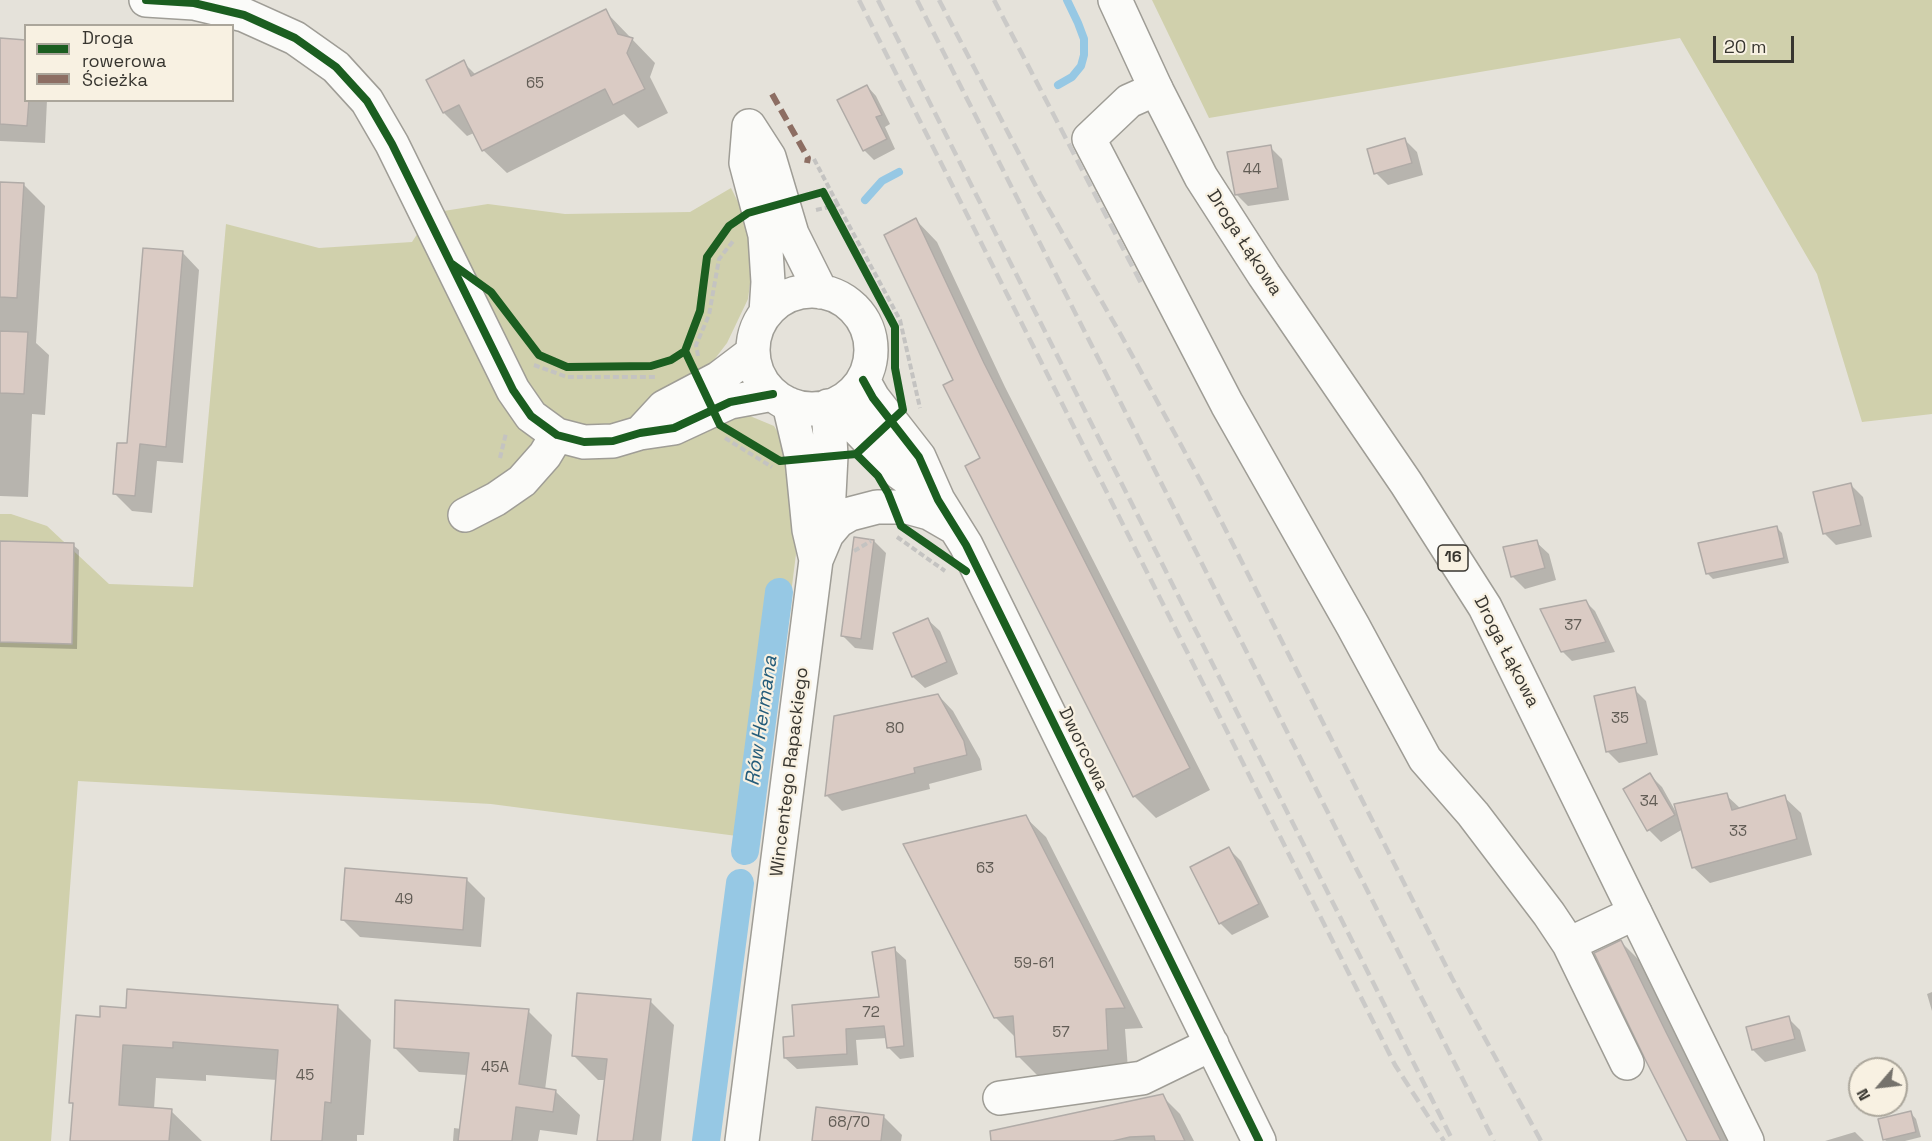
<!DOCTYPE html>
<meta charset="utf-8">
<style>
body{margin:0}
#map{position:relative;width:1932px;height:1141px;overflow:hidden;background:#e5e2da;font-family:"Space Grotesk",sans-serif}
canvas{display:block}
.legend{position:absolute;left:24px;top:24px;width:210px;height:78px;box-sizing:border-box;background:#f8f1e2;border:2px solid #aba69b;margin:0;padding:8px 10px;list-style:none;font-size:18px;color:#383630}
.legend li{display:flex;align-items:center;gap:12px;height:30px}
.legend b{width:30px;border:2px solid #aba69b}
.north{position:absolute;left:1848px;top:1057px;width:60px;height:60px;box-sizing:border-box;background:#f8f1e2;border:2px solid #aba69b;border-radius:50%;rotate:242deg;font-size:16px;font-weight:700;line-height:24px;text-align:center;color:#383630}
.north::after{content:'';display:block;margin:auto;width:21px;height:27px;background:#75726c;clip-path:polygon(50% 0,100% 100%,50% 72%,0 100%)}
.scale{position:absolute;left:1713px;top:36px;width:81px;height:27px;box-sizing:border-box;border:3px solid #383630;border-top:0;padding-left:8px;font-size:18px;line-height:21px;white-space:nowrap;color:#383630;-webkit-text-stroke:4px #f8f1e2;paint-order:stroke}
</style>
<div id="map">
<canvas width="1932" height="1141"></canvas>
<ul class="legend">
<li><b style="height:8px;background:#1b5e20"></b>Droga rowerowa</li>
<li><b style="height:8px;background:#8d6e63"></b>Ścieżka</li>
</ul>
<div class="north">N</div>
<div class="scale">20 m</div>
</div>
<script>
const ctx = document.querySelector('canvas').getContext('2d');
ctx.lineJoin = 'round';
function fillPath(path, color) { ctx.fillStyle = color; ctx.fill(path, 'evenodd'); }
const poly = rows => new Path2D(rows.map(r => 'M' + r).join(''));
function stroke(path, color, width, dash) { ctx.strokeStyle = color; ctx.lineWidth = width; ctx.lineCap = dash ? 'butt' : 'round'; ctx.setLineDash(dash || []); ctx.stroke(path); }
function drawText(font, color, halo, rows, align = 'center') {
  ctx.font = font + ' "Space Grotesk",sans-serif'; ctx.lineWidth = 4.5; ctx.setLineDash([]); ctx.textBaseline = 'middle'; ctx.strokeStyle = halo; ctx.fillStyle = color; for (const [text, x, y, turn = 0] of rows) {
    ctx.save(); ctx.translate(x, y); ctx.rotate((+turn || 0) * Math.PI / 180); ctx.textAlign = isNaN(turn) ? turn : align; if (halo) ctx.strokeText(text, 0, 0); ctx.fillText(text, 0, 0); ctx.restore();
  }
}
fillPath(poly([
 [1152,0,1932,0,1932,414,1862,422,1817,274,1680,38,1209,118],
 [731,188,756,238,748,299,727,343,704,373,723,415,750,416,774,426,789,451,796,554,760,839,491,804,78,781,51,1141,0,1141,0,514,11,514,47,526,109,584,193,587,226,224,319,248,412,242,431,213,488,204,565,214,690,212]
]), '#d0d0ac');
fillPath(poly([
 [605,11,655,63,650,77,668,113,638,128,624,114,507,173,483,150,474,133,467,136,444,113,463,62,476,75],
 [0,40,26,100,47,100,45,143,0,141],
 [867,86,876,96,890,124,885,127,895,149,874,160,864,150,839,101],
 [1405,140,1417,152,1423,175,1388,185,1376,173],
 [1270,147,1282,159,1289,200,1248,206,1236,194],
 [0,183,24,185,45,206,36,343,49,355,45,415,32,414,28,497,0,496],
 [916,220,937,242,1005,387,1210,790,1156,818,1134,796,982,459],
 [182,252,199,270,183,463,157,461,152,513,132,511,115,494],
 [1851,485,1863,497,1872,537,1836,545,1824,533],
 [1777,528,1782,533,1789,563,1713,579,1707,573],
 [874,541,886,553,873,650,855,648,843,636],
 [1536,542,1549,554,1556,580,1525,589,1513,577,1505,548],
 [0,543,73,545,79,550,77,649,0,647],
 [1585,601,1595,611,1615,652,1572,661,1562,651],
 [928,620,940,631,958,674,925,688,913,677,895,634],
 [1634,689,1646,701,1658,755,1619,763,1607,751],
 [938,695,953,711,980,759,982,770,929,784,930,789,842,811,826,795],
 [1650,775,1662,787,1677,814,1726,795,1741,809,1784,797,1801,813,1812,855,1710,883,1693,867,1683,829,1661,842,1649,830],
 [1025,817,1046,837,1143,1028,1125,1029,1128,1069,1038,1076,1018,1056,1016,1038,995,1017],
 [1229,849,1241,861,1269,917,1232,935,1220,923],
 [467,880,485,898,481,947,360,937,342,919],
 [1621,942,1647,968,1733,1141,1688,1141],
 [894,949,906,960,914,1057,900,1059,889,1048,887,1038,856,1040,858,1065,797,1069,785,1058,795,1037,881,998],
 [1932,992,1932,1011,1927,994],
 [650,1001,674,1025,661,1141,598,1141,606,1080,598,1080,574,1056],
 [337,1006,371,1040,364,1135,357,1135,357,1141,273,1141,277,1080,206,1075,206,1081,156,1078,154,1109,171,1111,202,1141,72,1141,74,1106,71,1102,101,1018,127,1010],
 [528,1011,552,1035,545,1090,555,1091,580,1115,577,1135,540,1130,538,1141,453,1141,454,1128,461,1129,467,1075,419,1072,395,1048],
 [1788,1018,1800,1030,1806,1051,1765,1062,1753,1050,1748,1028],
 [1162,1096,1180,1114,1194,1141,1024,1141],
 [1911,1113,1916,1119,1921,1137,1905,1141,1886,1141,1884,1139],
 [884,1117,902,1135,901,1141,813,1141],
 [1855,1132,1864,1141,1825,1141]
]), '#0003');
stroke(poly([
 [1058,85,1072,77,1081,66,1084,55,1084,39,1078,23,1067,0],
 [865,200,882,181,899,172]
]), '#96c8e4', 8);
stroke(poly([
 [745,851,779,592],
 [706,1141,740,883]
]), '#96c8e4', 28);
const building = poly([
 [606,9,618,34,633,38,627,53,645,89,613,105,605,89,482,151,459,105,443,113,426,80,464,60,471,76,606,9],
 [0,38,26,40,26,100,29,100,27,126,0,124,0,38],
 [867,85,882,115,876,117,887,139,863,151,837,100,867,85],
 [1405,138,1412,163,1374,174,1367,149,1405,138],
 [1271,145,1278,188,1235,195,1227,152,1271,145],
 [0,182,24,183,17,298,0,297,0,182],
 [916,218,984,363,1190,768,1133,797,965,466,980,458,943,385,953,380,884,235,916,218],
 [143,248,183,251,166,447,140,444,135,496,113,494,117,443,127,443,143,248],
 [0,331,28,332,24,394,0,393,0,331],
 [1851,483,1861,525,1823,534,1813,492,1851,483],
 [1777,526,1784,558,1706,574,1698,543,1777,526],
 [854,537,874,540,861,639,841,636,854,537],
 [1537,540,1545,568,1511,577,1503,547,1537,540],
 [0,541,74,543,72,644,0,642,0,541],
 [1586,600,1606,642,1561,652,1540,609,1586,600],
 [928,618,947,662,912,677,893,633,928,618],
 [1635,687,1647,743,1606,752,1594,696,1635,687],
 [938,694,964,741,967,755,914,768,915,773,825,796,834,716,938,694],
 [1650,773,1675,815,1647,831,1623,789,1650,773],
 [1727,793,1732,810,1785,795,1797,839,1692,868,1674,804,1727,793],
 [1026,815,1125,1008,1106,1009,1108,1050,1016,1057,1013,1016,994,1018,903,844,1026,815],
 [1229,847,1259,904,1219,924,1190,867,1229,847],
 [345,868,467,878,463,930,341,920,345,868],
 [1621,940,1666,1032,1721,1141,1687,1141,1645,1059,1594,953,1621,940],
 [895,947,904,1046,887,1048,884,1026,846,1029,847,1054,784,1058,783,1037,794,1036,792,1005,879,997,872,952,895,947],
 [127,989,338,1005,331,1103,325,1102,322,1141,271,1141,278,1050,173,1042,173,1048,123,1045,119,1105,172,1109,169,1141,70,1141,73,1103,69,1103,76,1015,100,1017,100,1006,126,1008,127,989],
 [577,993,651,999,633,1141,597,1141,607,1059,572,1056,577,993],
 [395,1000,529,1009,519,1084,556,1090,553,1112,516,1107,512,1141,458,1141,469,1053,394,1048,395,1000],
 [1789,1016,1795,1039,1752,1050,1746,1027,1789,1016],
 [1163,1094,1185,1141,1155,1141,1154,1136,1130,1137,1113,1141,991,1141,990,1131,1163,1094],
 [816,1107,884,1115,881,1141,812,1141,816,1107],
 [1911,1111,1916,1132,1883,1140,1878,1119,1911,1111]
]);
fillPath(building, '#dacbc4');
stroke(building, '#b0aba7', 1.5);
const minor = poly([
 [146,0,194,3,244,15,295,38,336,67,367,101,392,144,513,390,531,416,557,435,584,442,613,441,640,433,674,428,730,402,773,394],
 [1156,89,1129,101,1089,139,1227,404,1353,626,1425,759,1473,814,1549,914,1569,944],
 [749,126,746,163,765,235,768,282,766,313],
 [749,126,769,157,792,234,821,292],
 '753 350a59 59 0 1 1 118 0a59 59 0 1 1-118 0Z',
 [863,380,873,398,919,457,938,500,966,545,1259,1141],
 [828,406,852,423,900,473,938,500],
 [640,433,664,407,719,378,752,353],
 [465,515,496,499,522,481,545,455,557,435],
 [827,534,831,456,828,406],
 [816,560,827,534,838,521,850,514,877,507,907,507,929,513,955,528],
 [1627,1063,1569,944,1635,913],
 [1000,1098,1142,1078,1212,1044],
 [742,1141,816,560,809,530,802,459,789,404]
]);
const major = poly([
 [1115,0,1156,89,1201,177,1264,275,1406,483,1485,607,1747,1141]
]);
stroke(minor, '#9f9d96', 36);
stroke(major, '#9f9d96', 36);
stroke(poly([
 [814,159,838,205],
 [816,210,838,205,900,320,920,408],
 [698,356,696,345,709,315,719,259,734,240],
 [534,365,567,377,656,377],
 [725,438,772,467],
 [500,458,506,433],
 [897,537,945,571],
 [854,551,871,541]
]), '#c4c3c1', 4, [6, 3]);
stroke(minor, '#fbfbf9', 33);
stroke(major, '#fbfbf9', 33);
stroke(poly([
 [859,0,1395,1065,1444,1141],
 [878,0,1453,1141],
 [917,0,1494,1141],
 [939,0,1040,194,1121,335,1205,489,1452,978,1541,1141],
 [994,0,1142,285]
]), '#cbcac8', 4.5, [12, 6]);
stroke(poly([
 [772,94,808,158,807,163]
]), '#8d6e63', 6, [12, 6]);
stroke(poly([
 [146,0,194,3,244,15,295,38,336,67,367,101,392,144,513,390,531,416,557,435,584,442,613,441,640,433,674,428,730,402,773,394],
 [823,192,895,327,895,368,903,410,856,454,780,461,720,425,685,351,700,311,707,257,729,226,748,213,823,192],
 [452,264,491,292,539,355,567,367,651,366,671,360,685,351],
 [863,380,873,398,919,457,938,500,966,545,1259,1141],
 [856,454,878,476,888,493,901,526,966,571]
]), '#1b5e20', 8);
drawText('15px', '#625d56', null, [
 ["65",535,84],
 ["44",1252,170],
 ["37",1573,626],
 ["35",1620,719],
 ["80",895,729],
 ["34",1649,802],
 ["33",1738,832],
 ["63",985,869],
 ["49",404,900],
 ["59-61",1034,964],
 ["72",871,1013],
 ["57",1061,1033],
 ["45A",495,1068],
 ["45",305,1076],
 ["68/70",849,1123]
]);
for (const [x, y, w] of [
 [1453,558,30]
]) { const box = new Path2D(); box.roundRect(x - w / 2, y - 13, w, 26, 4.5); ctx.fillStyle = '#f8f1e2'; ctx.fill(box); stroke(box, '#383630', 1.5); }
drawText('bold 16px', '#383630', null, [
 ["16",1453,558]
]);
drawText('18px', '#383630', '#f8f1e2', [
 ["Droga Łąkowa",1244,243,57],
 ["Droga Łąkowa",1506,652,63],
 ["Dworcowa",1083,749,64],
 ["Wincentego Rapackiego",790,772,-83]
]);
drawText('italic 20px', '#245c7a', '#f8f1e2', [
 ["Rów Hermana",762,721,-82]
]);
</script>
